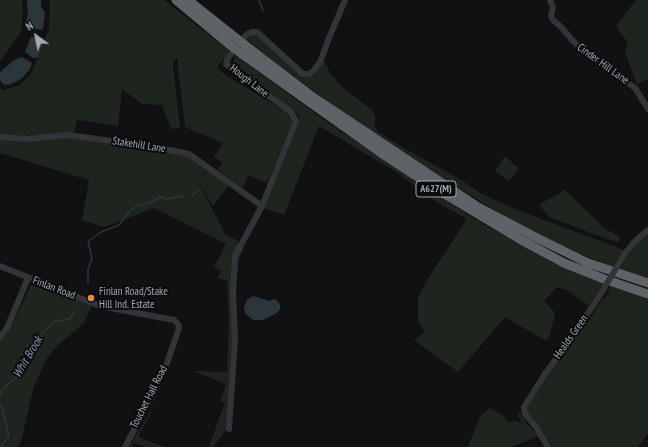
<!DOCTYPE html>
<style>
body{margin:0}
#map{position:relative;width:648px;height:447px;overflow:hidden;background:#111113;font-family:"PT Sans Narrow",sans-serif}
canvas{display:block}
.north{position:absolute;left:16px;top:16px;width:40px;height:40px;-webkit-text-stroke:3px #0c0c0e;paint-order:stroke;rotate:327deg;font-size:11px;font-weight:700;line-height:16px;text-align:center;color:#a3aab3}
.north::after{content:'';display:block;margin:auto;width:14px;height:18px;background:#a3aab3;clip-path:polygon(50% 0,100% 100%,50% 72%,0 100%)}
</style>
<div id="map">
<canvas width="648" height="447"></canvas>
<div class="north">N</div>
</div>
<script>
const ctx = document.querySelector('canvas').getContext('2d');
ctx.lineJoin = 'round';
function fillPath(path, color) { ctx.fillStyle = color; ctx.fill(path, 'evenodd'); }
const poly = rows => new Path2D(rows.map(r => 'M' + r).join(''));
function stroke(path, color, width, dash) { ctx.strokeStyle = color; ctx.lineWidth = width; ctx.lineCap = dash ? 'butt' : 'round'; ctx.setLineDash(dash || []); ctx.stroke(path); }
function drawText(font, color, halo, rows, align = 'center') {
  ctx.font = font + ' "PT Sans Narrow",sans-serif'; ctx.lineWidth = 4; ctx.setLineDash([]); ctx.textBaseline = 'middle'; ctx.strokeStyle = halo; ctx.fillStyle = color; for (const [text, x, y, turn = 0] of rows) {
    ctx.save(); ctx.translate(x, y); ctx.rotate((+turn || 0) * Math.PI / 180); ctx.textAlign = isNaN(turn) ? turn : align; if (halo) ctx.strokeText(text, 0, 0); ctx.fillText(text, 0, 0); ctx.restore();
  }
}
fillPath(poly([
 [0,0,22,0,23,9,21,32,0,62],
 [50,0,164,0,231,52,217,67,225,75,291,115,293,121,267,183,248,175,243,189,217,169,223,163,214,157,223,143,185,127,177,58,173,63,180,128,171,129,162,105,142,104,122,89,118,126,77,120,74,134,19,136,0,135,0,87,3,90,18,86,31,74,49,29],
 [636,0,648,0,648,79,637,84,625,52,628,43,616,26],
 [252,34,258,34,305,77,316,71,324,61,330,73,341,86,373,111,376,118,374,124,377,131,402,147,463,181,480,193,515,209,624,250,613,268,527,230,421,165,340,110,275,62,246,39],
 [235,55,327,122,402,172,471,217,551,262,603,284,589,306,567,290,557,287,544,301,555,313,549,338,546,341,505,317,458,372,414,340,425,332,418,320,418,297,429,277,467,219,440,204,396,172,319,126,284,215,263,208,300,116,234,69,233,66],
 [68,137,189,156,207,169,198,178,208,170,229,185,213,206,198,181,225,234,245,245,239,259,235,298,232,422,213,447,209,447,225,402,220,401,226,384,193,371,227,372,229,322,227,280,217,279,221,272,214,267,226,244,154,208,104,227,82,220,89,180,0,153,0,140],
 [505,156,519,169,509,181,495,171],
 [565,190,604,228,620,237,618,242,604,238,549,217,541,207,540,204],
 [648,232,648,280,619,272,630,250],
 [32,283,92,305,84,323,57,346,47,358,33,389,22,438,18,447,0,447,0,341,11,327],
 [611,286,648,298,648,302,643,301,648,303,648,433,638,447,551,447,542,431,528,413,527,407,563,351,594,313,601,301,609,293,614,294,607,292],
 [490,408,501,414,509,423,515,421,522,423,518,416,519,412,528,425,539,436,511,447,468,447,480,416],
 [152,409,153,409,138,437,165,447,147,447,133,443,132,447,129,447]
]), '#1e251e');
fillPath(poly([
 [27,0,41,0,41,6,45,13,43,29,27,30,25,23,28,15],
 [31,37,38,37,43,43,38,57,33,58,25,52],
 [22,57,32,63,30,69,24,76,18,81,8,85,3,84,0,80,0,72,13,61],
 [253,296,269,301,275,299,280,304,280,309,277,313,263,320,253,320,245,313,244,307,247,300]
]), '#2b363b');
stroke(poly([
 [259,0,263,11],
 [192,195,199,191],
 [88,283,88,269,92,259,88,241,101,232,119,225,130,211,138,205,150,203,160,197,166,199,183,196],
 [0,395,3,389,19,375,42,333,54,322,70,319,75,310],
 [0,404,2,407,9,436,1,447]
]), '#2b363b', 1.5);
stroke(poly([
 [550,0,553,7,551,16,553,20,561,27,574,42,591,57,635,88,648,109],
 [0,137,27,139,68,135,155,147,189,154,262,206],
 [626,252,634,242,648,230],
 [0,266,100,306,174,320,178,324,179,328,166,366,157,387,125,447],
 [0,337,7,328,28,278],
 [229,429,235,340,233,291,235,256,262,206,296,121,291,112,233,70,226,64,228,58,247,34,252,32,257,32,303,74,309,74,314,70,320,62,329,38,345,0],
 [548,447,536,427,525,414,524,407,543,377,595,303]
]), '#323437', 6);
stroke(poly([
 [176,0,230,45],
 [188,0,236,38],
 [245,45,313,97,478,207,537,238,588,263,648,283],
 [242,54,384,155,436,189,521,240,564,263,604,279,648,294]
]), '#5f6368', 9);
stroke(poly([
 [595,303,626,252]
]), '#323437', 6);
stroke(poly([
 [236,38,245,45],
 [230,45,242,54]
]), '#5f6368', 9);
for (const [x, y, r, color] of [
 [91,298,4,"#e98f33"]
]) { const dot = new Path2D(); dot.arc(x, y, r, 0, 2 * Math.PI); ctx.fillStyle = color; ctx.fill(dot); stroke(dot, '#0c0c0e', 1.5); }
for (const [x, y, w] of [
 [436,189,40]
]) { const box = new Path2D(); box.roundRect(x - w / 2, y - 8, w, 16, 3); ctx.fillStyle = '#0c0c0e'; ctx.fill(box); stroke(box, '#a3aab3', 1); }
drawText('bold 10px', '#a3aab3', null, [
 ["A627(M)",436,189]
]);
drawText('11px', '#a3aab3', '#0c0c0e', [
 ["Cinder Hill Lane",603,64,36],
 ["Hough Lane",249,81,38],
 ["Stakehill Lane",139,145,9],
 ["Finlan Road",54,288,21],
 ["Healds Green",571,337,-55],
 ["Touchet Hall Road",149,397,-63]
]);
drawText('11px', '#a3aab3', '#0c0c0e', [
 ["Finlan Road/Stake",99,292],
 ["Hill Ind. Estate",99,305]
], 'left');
drawText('italic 12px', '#7b9dad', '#0c0c0e', [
 ["Whit Brook",28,357,-59]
]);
</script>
